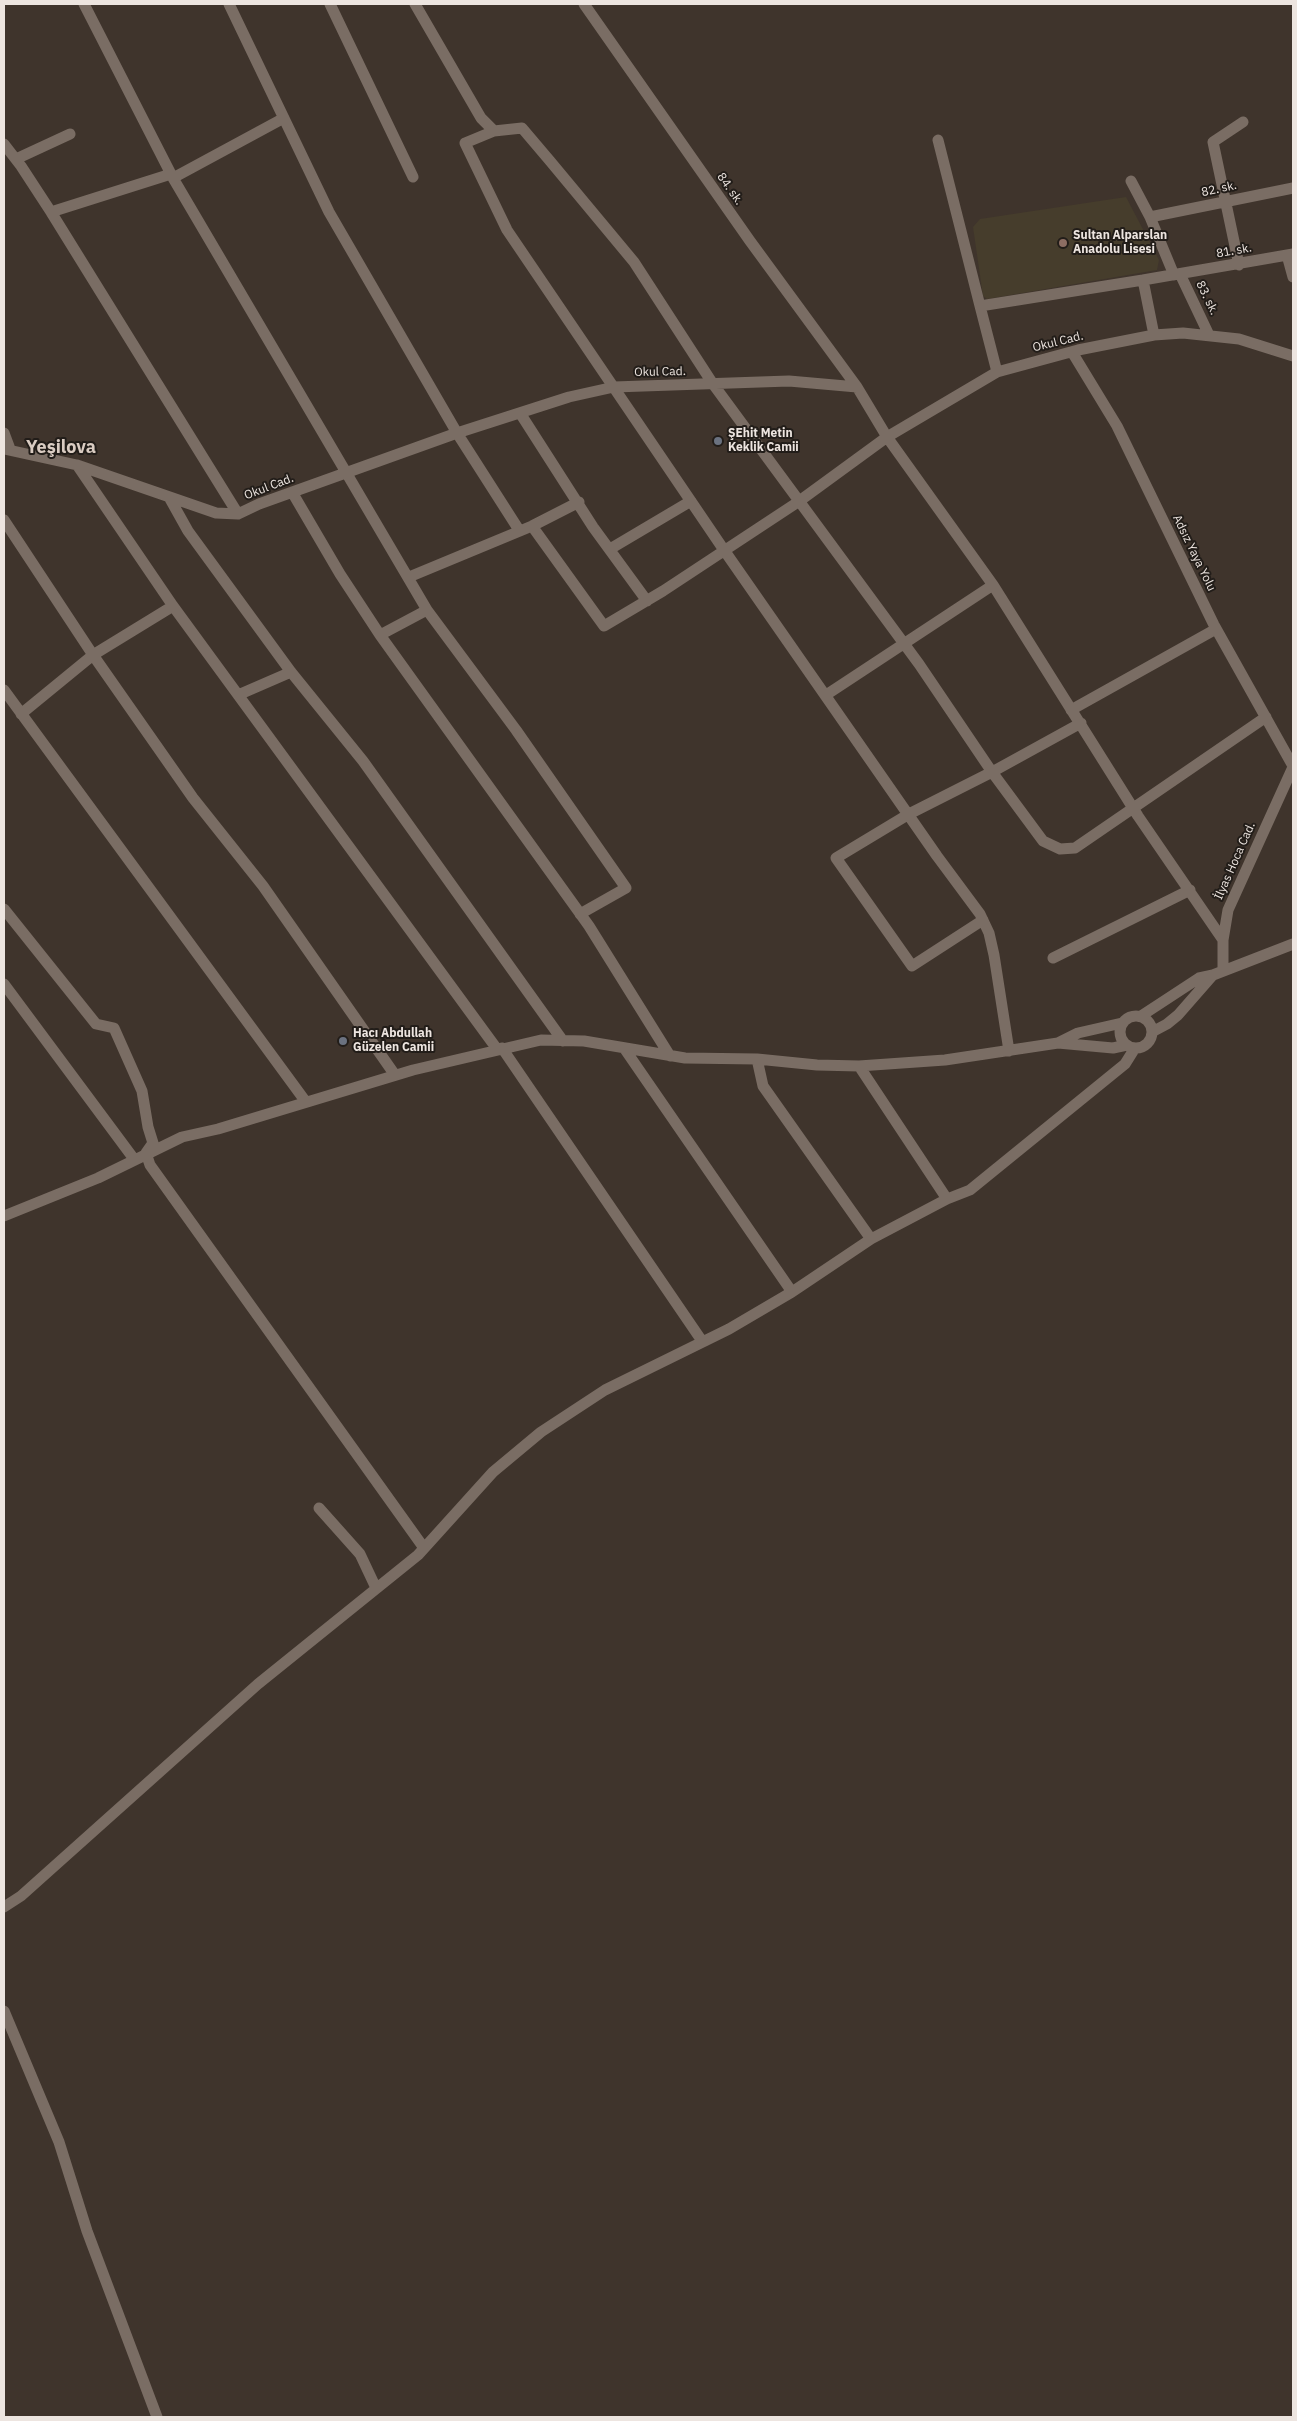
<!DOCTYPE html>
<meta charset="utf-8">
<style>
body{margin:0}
#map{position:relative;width:1297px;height:2421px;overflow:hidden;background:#3f342c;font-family:"IBM Plex Sans",sans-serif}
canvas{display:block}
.frame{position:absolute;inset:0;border:5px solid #ede5e0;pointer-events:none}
</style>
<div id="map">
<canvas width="1297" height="2421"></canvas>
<div class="frame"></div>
</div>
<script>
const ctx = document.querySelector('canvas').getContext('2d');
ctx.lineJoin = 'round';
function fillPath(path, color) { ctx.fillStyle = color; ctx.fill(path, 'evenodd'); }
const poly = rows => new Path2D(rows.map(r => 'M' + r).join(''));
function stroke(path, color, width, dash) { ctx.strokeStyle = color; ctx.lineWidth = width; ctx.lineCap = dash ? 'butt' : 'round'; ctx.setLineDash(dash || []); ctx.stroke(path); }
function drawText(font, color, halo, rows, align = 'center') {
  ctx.font = font + ' "IBM Plex Sans",sans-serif'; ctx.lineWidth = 4; ctx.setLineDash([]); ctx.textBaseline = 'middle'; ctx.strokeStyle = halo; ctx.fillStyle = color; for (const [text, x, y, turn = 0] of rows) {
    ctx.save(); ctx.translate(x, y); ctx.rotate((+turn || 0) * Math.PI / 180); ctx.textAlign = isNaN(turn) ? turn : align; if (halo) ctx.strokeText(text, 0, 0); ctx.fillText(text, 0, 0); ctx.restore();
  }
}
fillPath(poly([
 [1126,197,1159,260,1157,270,987,299,983,296,973,227,980,219]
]), '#463d2c');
stroke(poly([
 [84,4,173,178,427,610,516,730,626,888,580,914],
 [229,4,329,212,457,433,519,530],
 [330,4,413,177],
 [415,4,481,118,494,131],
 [584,4,750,241,857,387],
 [938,140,980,306],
 [4,144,21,166,51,212,238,514],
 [16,159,70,134],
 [173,178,284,118],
 [1131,181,1150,217,1174,275],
 [51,212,171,174],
 [1150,217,1293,188],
 [1287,255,1293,277],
 [1239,265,1213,142,1243,122],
 [1180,274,1209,335],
 [1143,280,1293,254],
 [1072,352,1117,426,1214,625,1293,766],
 [997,372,980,306,1143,280,1154,335],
 [520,413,593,527,647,601],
 [4,433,10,449],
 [4,449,77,465,216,513,238,514,259,504,457,433,569,397,614,387,789,381,857,387,887,437,997,372,1078,350,1154,335,1183,333,1239,339,1293,356],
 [77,465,173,606,497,1049],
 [292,492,340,574,380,635],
 [169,497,188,531,291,672,363,761,563,1041],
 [4,520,93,655,193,798,263,886,395,1075],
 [532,526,604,626,663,591,798,502,887,437,993,585,1138,816,1223,940],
 [610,549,691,501],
 [409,577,532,526,579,502],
 [427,610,380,635,589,926,670,1056],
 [4,690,306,1102],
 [238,695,291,672],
 [826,695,993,585],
 [1071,710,1216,629],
 [21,714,93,655,173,606],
 [4,909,96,1024,114,1028,142,1091,148,1127,153,1143,146,1153,150,1165,424,1548],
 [983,920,912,966,836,858,909,814,992,772,1043,841,1060,849,1075,848,1266,717],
 [1053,958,1190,890],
 [1223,971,1223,940,1228,910,1293,767],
 [4,984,134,1159],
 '1120 1032a16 16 0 1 1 32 0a16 16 0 1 1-32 0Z',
 [1141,1016,1199,978,1213,975,1293,944],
 [1152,1032,1167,1024,1178,1015,1213,975],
 [1058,1043,1078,1033,1122,1023],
 [502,1048,702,1341],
 [624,1048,792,1292],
 [1009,1051,994,955,989,933,980,914,937,856,724,550,507,230,465,143,494,131,522,128,550,161,634,262,713,384,919,664,992,772,1081,723],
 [757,1059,763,1086,871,1239],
 [859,1066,947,1199],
 [4,1216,98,1178,182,1137,218,1129,413,1070,541,1040,584,1041,685,1058,757,1059,817,1065,859,1066,945,1060,1058,1043,1113,1048,1127,1045],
 [319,1508,360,1554,376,1588],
 [4,1907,21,1896,258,1684,418,1555,493,1472,541,1432,605,1390,729,1329,792,1292,871,1239,947,1199,970,1190,1125,1064,1135,1048],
 [4,2011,59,2142,87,2231,157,2417]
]), '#7a6d64', 11);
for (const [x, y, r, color] of [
 [1063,243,5,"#8d6e63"],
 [718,441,5,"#6b7280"],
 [343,1041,5,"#6b7280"]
]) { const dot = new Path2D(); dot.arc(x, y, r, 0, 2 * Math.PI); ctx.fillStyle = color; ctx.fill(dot); stroke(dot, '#221d19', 2); }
drawText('12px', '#ede5e0', '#221d19', [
 ["84. sk.",730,189,55],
 ["82. sk.",1219,189,-12],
 ["81. sk.",1234,251,-10],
 ["83. sk.",1207,298,64],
 ["Okul Cad.",1058,342,-14],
 ["Okul Cad.",660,372,-1],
 ["Okul Cad.",269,487,-21],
 ["Adsız Yaya Yolu",1194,553,64],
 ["İlyas Hoca Cad.",1235,861,-66]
]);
drawText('bold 12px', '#ede5e0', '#221d19', [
 ["Sultan Alparslan",1073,236],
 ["Anadolu Lisesi",1073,250],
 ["ŞEhit Metin",728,434],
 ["Keklik Camii",728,448],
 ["Hacı Abdullah",353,1034],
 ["Güzelen Camii",353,1048]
], 'left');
drawText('bold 18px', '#daccc2', '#221d19', [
 ["Yeşilova",61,448]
]);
</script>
